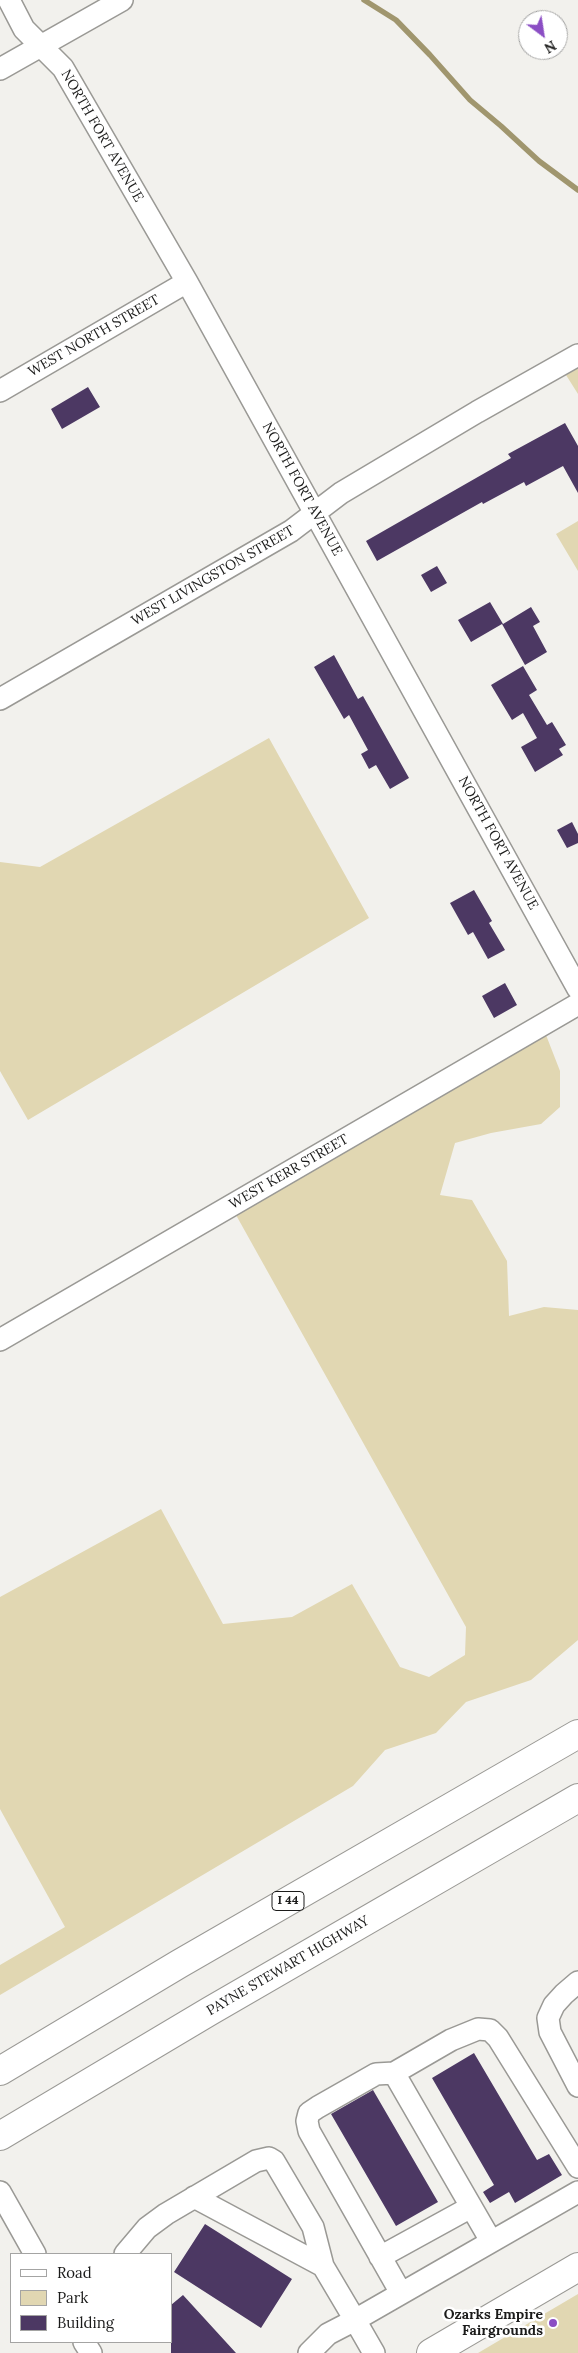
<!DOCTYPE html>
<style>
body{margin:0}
#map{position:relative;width:578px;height:2353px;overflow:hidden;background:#f2f1ed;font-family:Lora,serif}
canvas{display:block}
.legend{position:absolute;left:10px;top:2253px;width:162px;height:90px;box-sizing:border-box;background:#fff;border:1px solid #a4a4a3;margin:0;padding:6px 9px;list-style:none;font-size:15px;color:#1b1b1a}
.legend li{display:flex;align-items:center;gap:10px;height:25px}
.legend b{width:25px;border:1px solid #a4a4a3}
.north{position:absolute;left:518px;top:10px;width:50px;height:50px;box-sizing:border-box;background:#fff;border:1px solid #a4a4a3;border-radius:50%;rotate:149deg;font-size:14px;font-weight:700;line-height:20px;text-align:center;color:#1b1b1a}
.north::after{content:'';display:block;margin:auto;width:18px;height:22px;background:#8b4ec4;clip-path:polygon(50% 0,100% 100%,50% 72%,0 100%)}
</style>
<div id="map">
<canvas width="578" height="2353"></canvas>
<ul class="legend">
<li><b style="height:6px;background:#fff"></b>Road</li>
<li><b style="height:14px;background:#e1d7b2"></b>Park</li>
<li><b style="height:14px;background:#4c3863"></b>Building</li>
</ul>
<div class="north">N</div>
</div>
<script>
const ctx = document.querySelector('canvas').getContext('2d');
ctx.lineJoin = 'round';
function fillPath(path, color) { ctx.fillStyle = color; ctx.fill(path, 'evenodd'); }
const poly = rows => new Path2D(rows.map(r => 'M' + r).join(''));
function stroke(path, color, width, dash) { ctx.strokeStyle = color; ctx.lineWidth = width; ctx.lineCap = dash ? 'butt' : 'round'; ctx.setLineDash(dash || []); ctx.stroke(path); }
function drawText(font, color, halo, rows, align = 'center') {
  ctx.font = font + ' Lora,serif'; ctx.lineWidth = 5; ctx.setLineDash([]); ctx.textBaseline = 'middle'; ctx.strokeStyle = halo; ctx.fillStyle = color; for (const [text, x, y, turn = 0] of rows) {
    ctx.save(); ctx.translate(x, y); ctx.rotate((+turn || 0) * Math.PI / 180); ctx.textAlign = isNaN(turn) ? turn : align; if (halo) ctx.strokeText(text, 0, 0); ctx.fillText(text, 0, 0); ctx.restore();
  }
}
fillPath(poly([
 [578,368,578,394,566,375],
 [578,521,578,571,556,534],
 [269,738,369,918,28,1120,0,1071,0,862,40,867],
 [546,1035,560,1071,560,1107,541,1124,491,1133,455,1143,440,1195,472,1200,507,1261,509,1316,544,1307,578,1310,578,1640,531,1680,466,1702,436,1733,385,1750,353,1786,0,1995,0,1965,65,1927,0,1809,0,1597,161,1509,223,1624,292,1617,352,1584,400,1667,429,1677,465,1655,466,1627,236,1215],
 [578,2294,578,2353,478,2353]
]), '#e1d7b2');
stroke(poly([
 [364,0,396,20,430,55,470,100,501,126,539,161,578,190]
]), '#a0966e', 5.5);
fillPath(poly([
 [88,387,100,407,62,429,51,409],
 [565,423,578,446,578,493,563,466,526,486,524,482,483,504,482,502,377,561,366,541,511,458,508,454],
 [437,566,447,583,431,592,421,575],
 [490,602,503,624,531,607,540,622,533,626,547,652,525,665,502,624,471,642,458,620],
 [334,655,358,699,363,696,409,778,390,789,376,765,369,769,361,754,368,750,349,715,344,719,314,667],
 [523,666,537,690,529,695,547,725,552,722,566,745,559,749,563,755,535,772,521,747,537,738,523,713,512,720,491,685],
 [572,822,578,834,578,843,567,848,557,830],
 [474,890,492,921,489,923,505,950,488,959,473,932,468,935,450,903],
 [505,983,517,1005,494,1018,482,996],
 [474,2053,537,2160,549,2154,562,2175,515,2203,509,2192,490,2203,483,2192,494,2185,432,2078],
 [373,2090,438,2202,396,2226,331,2114],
 [205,2224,292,2279,261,2328,174,2272],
 [183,2295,236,2353,171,2353,171,2305]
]), '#4c3863');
const minor = poly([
 [9,0,24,29,63,68,187,282,578,989],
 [0,69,122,0],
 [0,391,187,282],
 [0,699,291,531,341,493,477,412,578,355],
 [0,1340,578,1004],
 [578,1982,564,1994,554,2005,548,2018,550,2032,578,2086],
 [394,2073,376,2074,318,2107,309,2113,307,2121,309,2131,401,2293],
 [0,2192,35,2254],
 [194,2197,323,2266],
 [491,2241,394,2073,451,2040,478,2029,490,2030,498,2038,578,2167],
 [125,2254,147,2228,166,2214,256,2161,269,2158,274,2161,313,2227,323,2266,355,2320,578,2192],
 [380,2257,471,2207],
 [84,2342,91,2353],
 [309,2353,328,2334,355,2320,374,2353]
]);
const major = poly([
 [431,2353,578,2267]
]);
const highway = poly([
 [0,2071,179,1964,578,1734],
 [0,2136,210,2011,578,1798]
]);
stroke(minor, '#9a9995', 24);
stroke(major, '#9a9995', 30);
stroke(highway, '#9a9995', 30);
stroke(minor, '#fff', 21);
stroke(major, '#fff', 28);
stroke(highway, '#fff', 28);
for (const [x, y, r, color] of [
 [553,2323,5,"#8b4ec4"]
]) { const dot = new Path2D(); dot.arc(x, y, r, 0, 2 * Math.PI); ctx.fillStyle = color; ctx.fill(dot); stroke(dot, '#fff', 2); }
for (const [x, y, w] of [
 [288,1901,32]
]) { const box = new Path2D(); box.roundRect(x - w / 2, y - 9.5, w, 19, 4); ctx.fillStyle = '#fff'; ctx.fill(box); stroke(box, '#1b1b1a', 1); }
drawText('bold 12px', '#1b1b1a', null, [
 ["I 44",288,1901]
]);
drawText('14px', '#1b1b1a', '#fff', [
 ["NORTH FORT AVENUE",102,136,60],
 ["WEST NORTH STREET",94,336,-30],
 ["NORTH FORT AVENUE",302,489,61],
 ["WEST LIVINGSTON STREET",213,576,-30],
 ["NORTH FORT AVENUE",498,843,61],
 ["WEST KERR STREET",289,1172,-30],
 ["PAYNE STEWART HIGHWAY",288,1966,-30]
]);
drawText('bold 14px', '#1b1b1a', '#fff', [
 ["Ozarks Empire",543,2315],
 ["Fairgrounds",543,2331]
], 'right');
</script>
